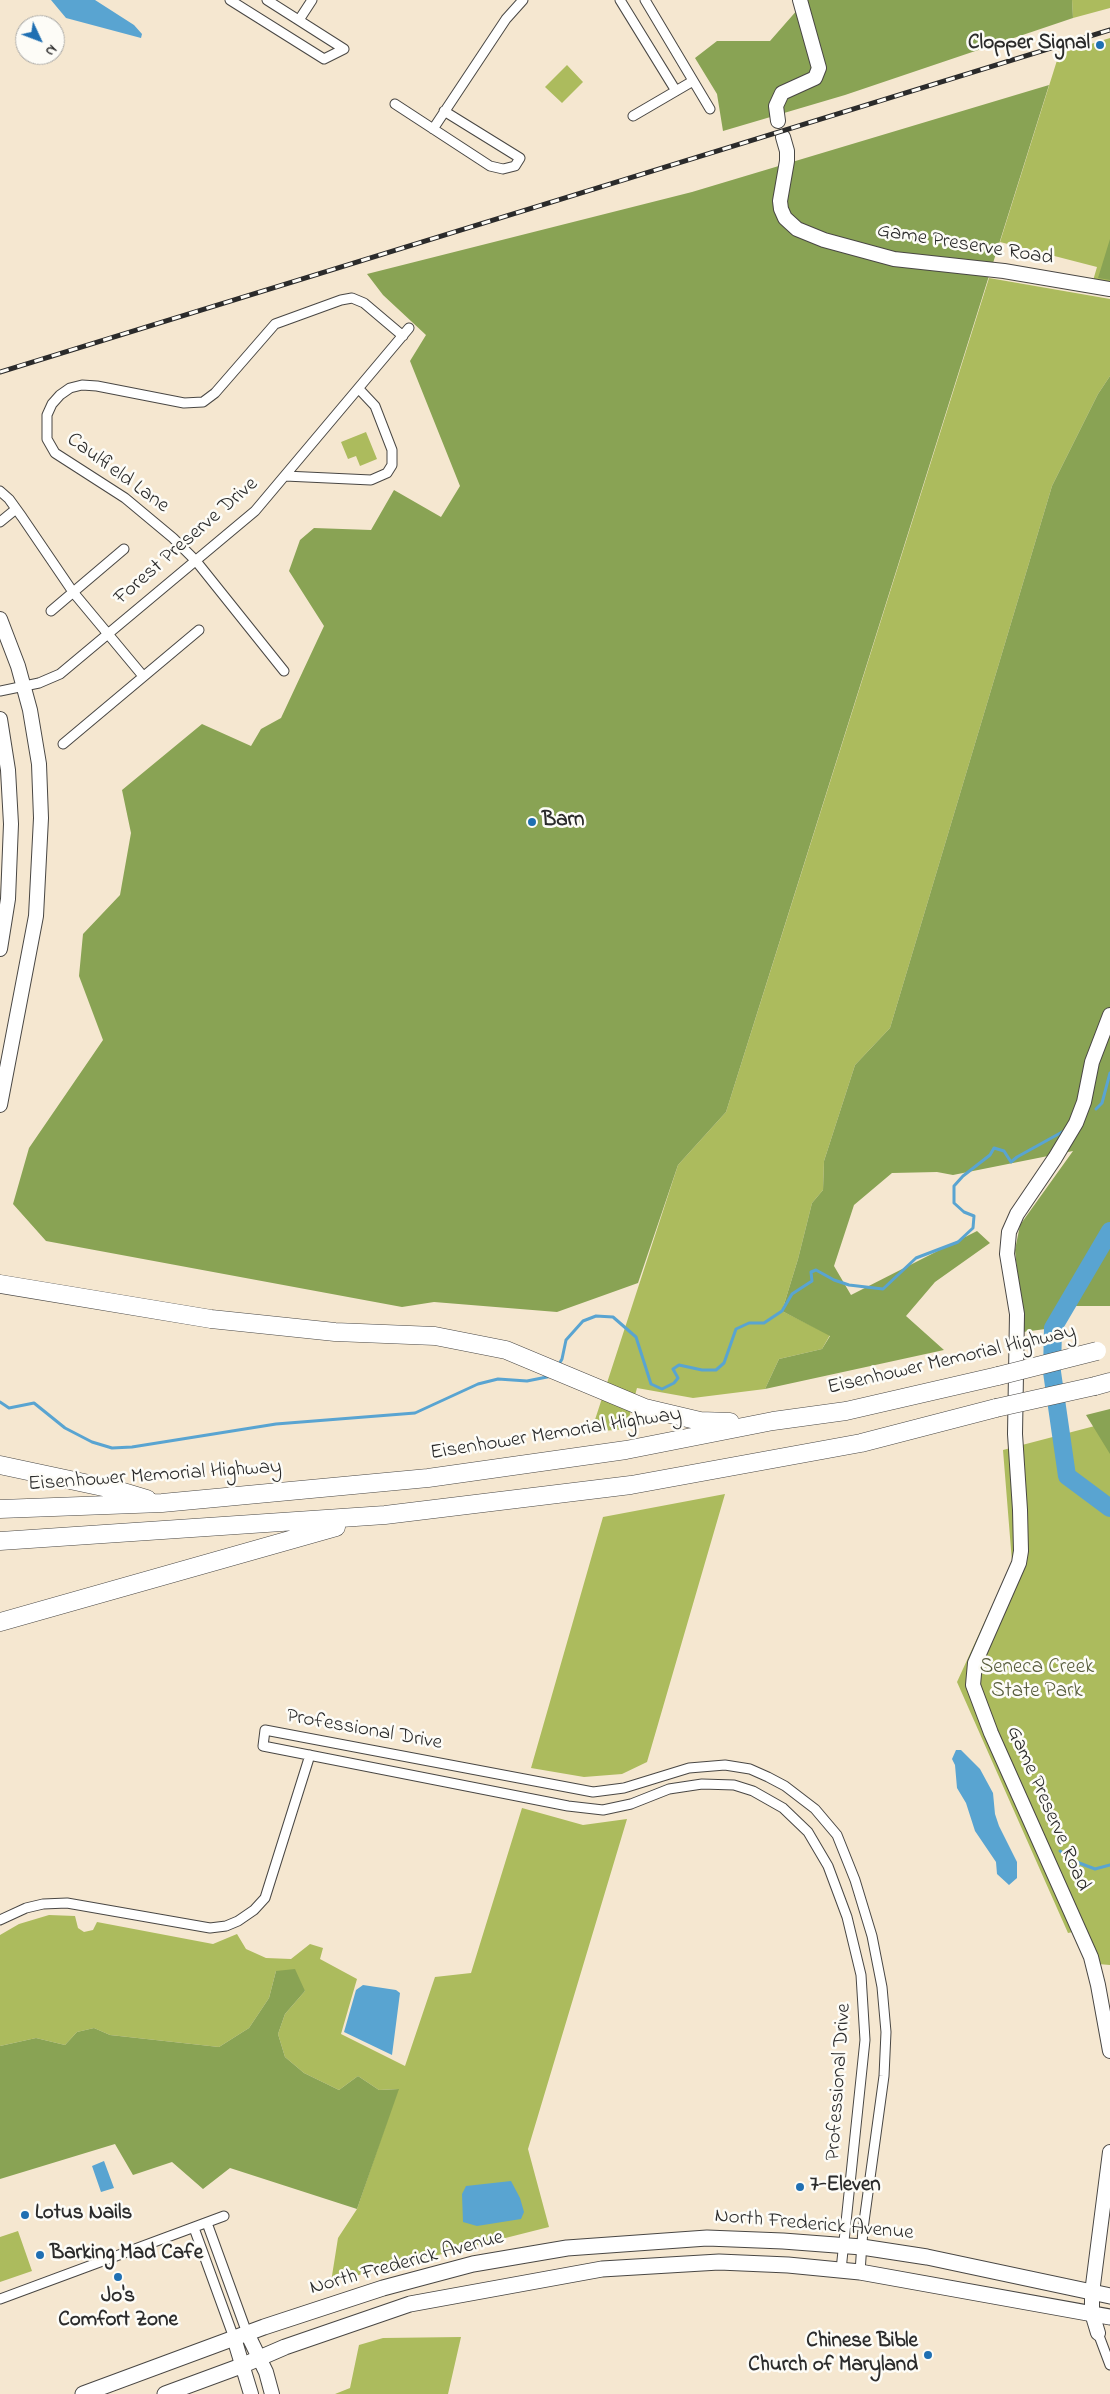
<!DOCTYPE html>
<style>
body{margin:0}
#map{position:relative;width:1110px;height:2394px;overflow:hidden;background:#f5e7d0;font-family:"Indie Flower",sans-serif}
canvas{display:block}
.north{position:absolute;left:15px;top:15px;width:50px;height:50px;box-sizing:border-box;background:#fdfcf7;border:1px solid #a9a8a5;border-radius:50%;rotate:133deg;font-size:14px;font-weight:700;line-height:20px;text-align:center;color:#2b2b2b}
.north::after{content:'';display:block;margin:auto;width:18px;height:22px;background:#1f6fb2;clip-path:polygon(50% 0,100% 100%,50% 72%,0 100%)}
</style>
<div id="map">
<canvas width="1110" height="2394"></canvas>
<div class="north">N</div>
</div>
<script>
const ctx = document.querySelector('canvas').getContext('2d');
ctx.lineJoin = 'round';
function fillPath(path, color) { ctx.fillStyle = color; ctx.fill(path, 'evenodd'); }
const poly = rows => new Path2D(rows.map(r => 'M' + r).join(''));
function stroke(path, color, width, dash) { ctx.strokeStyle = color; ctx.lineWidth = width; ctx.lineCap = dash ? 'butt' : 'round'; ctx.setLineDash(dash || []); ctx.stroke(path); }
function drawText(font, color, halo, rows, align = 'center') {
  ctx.font = font + ' "Indie Flower",sans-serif'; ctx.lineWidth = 5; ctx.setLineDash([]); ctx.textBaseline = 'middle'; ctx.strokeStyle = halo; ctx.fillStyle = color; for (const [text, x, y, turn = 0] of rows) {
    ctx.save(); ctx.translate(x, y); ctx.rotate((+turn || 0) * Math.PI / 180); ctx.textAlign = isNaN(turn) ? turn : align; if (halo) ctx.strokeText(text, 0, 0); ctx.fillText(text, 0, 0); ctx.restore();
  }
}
fillPath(poly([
 [1072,0,1110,0,1110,8,1073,18],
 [1110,38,1110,287,1092,284,1097,267,1000,242,1059,54],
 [567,65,583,82,562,103,545,87],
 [989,278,1110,299,1110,376,1098,394,1052,486,890,1028,855,1065,824,1161,823,1190,812,1203,798,1259,782,1311,830,1335,822,1349,779,1359,765,1389,693,1398,637,1388,626,1429,591,1432,678,1165,726,1112],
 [366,432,377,459,360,466,356,456,348,459,341,442],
 [1110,1422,1110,1965,1098,1964,1083,1930,1068,1933,957,1682,1012,1562,1003,1450],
 [725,1494,647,1762,622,1774,584,1777,531,1768,603,1517],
 [522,1808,583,1825,627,1819,528,2149,549,2227,331,2282,338,2238,357,2209,398,2089,379,2090,358,2076,339,2090,304,2073,285,2057,278,2034,285,2014,305,1991,276,1971,269,1998,249,2028,219,2047,110,2035,94,2028,77,2032,65,2045,36,2038,0,2046,0,1935,19,1924,49,1915,75,1916,78,1928,84,1932,93,1930,97,1922,213,1944,237,1934,246,1949,266,1958,291,1959,310,1944,323,1948,320,1959,357,1979,341,2034,405,2066,435,1977,471,1973],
 [18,2231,32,2271,0,2282,0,2237],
 [461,2337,448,2394,335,2394,350,2388,359,2345,383,2338]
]), '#acbb5d');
fillPath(poly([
 [806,0,1072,0,1073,18,845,95,723,131,717,94,695,58,717,41,770,41],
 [1049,85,726,1112,678,1165,638,1283,557,1312,434,1302,402,1307,46,1241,13,1204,29,1148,103,1040,79,976,83,934,120,895,131,833,122,790,202,724,251,746,261,729,281,718,324,626,289,571,300,540,314,528,371,530,394,490,441,517,460,486,410,361,426,335,383,295,367,274,692,192],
 [1110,239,1110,280,1098,278],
 [1110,376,1110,1306,1066,1306,1053,1328,1023,1332,1015,1250,1020,1225,1073,1151,953,1175,937,1172,892,1173,854,1205,834,1266,851,1295,977,1231,990,1243,935,1282,906,1316,944,1350,765,1389,779,1359,822,1349,830,1336,782,1311,798,1259,812,1203,823,1190,824,1161,855,1065,890,1028,1052,486,1098,394],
 [1110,1409,1110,1454,1086,1415],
 [295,1969,305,1991,285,2014,278,2034,285,2057,304,2073,339,2090,358,2076,379,2090,399,2089,357,2209,230,2168,203,2189,172,2162,133,2175,115,2144,0,2179,0,2046,36,2038,65,2045,77,2032,94,2028,110,2035,219,2047,249,2028,269,1998,276,1971]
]), '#89a354');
fillPath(poly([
 [51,0,95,0,134,25,142,34,141,38,66,18],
 [956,1750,961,1750,980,1769,993,1793,995,1814,999,1826,1017,1862,1017,1878,1009,1885,997,1874,996,1862,975,1831,966,1803,957,1788,955,1765,952,1759],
 [363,1985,396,1990,400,1993,392,2055,344,2032,356,1990],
 [104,2161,114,2188,101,2192,92,2166],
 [511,2181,520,2198,524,2212,521,2219,477,2226,463,2222,462,2194,466,2186]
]), '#59a4d1');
stroke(poly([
 [1096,1109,1102,1103,1110,1073],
 [558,1366,562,1359,566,1340,583,1321,596,1316,613,1317,636,1337,651,1384,662,1389,674,1383,678,1378,673,1369,679,1365,702,1370,716,1370,724,1363,736,1329,749,1323,764,1323,782,1311,792,1294,812,1281,811,1272,816,1270,834,1280,849,1285,883,1289,916,1258,958,1242,973,1228,974,1216,964,1212,954,1203,954,1186,963,1176,990,1155,994,1148,1004,1151,1011,1162,1017,1157,1064,1131],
 [0,1402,9,1408,34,1403,65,1428,92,1442,112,1448,132,1447,276,1424,415,1413,478,1384,498,1379,527,1381,552,1376],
 [1060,1851,1074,1861,1095,1869,1110,1865]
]), '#59a4d1', 3);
stroke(poly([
 [1110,1231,1053,1328,1052,1372,1067,1476,1110,1508]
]), '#59a4d1', 18);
const street = poly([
 [230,0,324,59,344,49,267,0],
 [620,0,676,91],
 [645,0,710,109],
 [299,20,312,0],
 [395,104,490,166,503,169,515,166,520,158,444,111],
 [633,116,693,81],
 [433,129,506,19,523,0],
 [285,476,371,480,387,473,392,465,392,450,375,406,359,389],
 [0,491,9,499,22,517,73,592,143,676],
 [0,522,16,509],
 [51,611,124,549],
 [284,671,196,561,173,538,125,498,55,453,47,439,47,415,52,404,60,395,70,388,82,385,97,386,184,403,203,402,215,393,275,324,341,300,352,298,364,303,403,336],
 [0,691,39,683,60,674,255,511,409,328],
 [63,744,199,630],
 [0,1920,26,1908,43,1904,67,1903,210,1928,226,1926,238,1921,254,1910,265,1898,310,1755],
 [207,2223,247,2333],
 [194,2228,234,2338],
 [841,2270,865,2040,861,1975,847,1917,828,1866,808,1832,783,1808,753,1791,734,1785,702,1784,669,1789,631,1804,603,1810,568,1806,263,1746,265,1730,593,1792,624,1788,689,1768,725,1765,750,1769,768,1777,785,1786,815,1809,837,1835,855,1880,872,1936,882,1987,886,2032,884,2076,863,2229,860,2272],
 [0,2299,224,2216],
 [1098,2333,1110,2365]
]);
const secondary = poly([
 [778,121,776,106,782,93,815,78,819,68,800,0],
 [783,137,787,151,787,161,780,201,781,209,785,218,797,229,824,240,894,259,1004,271,1110,289],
 [0,619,18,666,30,710,39,764,41,818,36,916,0,1105],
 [0,719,8,770,11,824,8,899,0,949],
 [1110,1015,1092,1062,1084,1102,1076,1123,1055,1158,1017,1214,1009,1232,1007,1254,1017,1314,1015,1434,1020,1510,1021,1551,1019,1563,975,1663,973,1685,991,1733,1091,1957,1098,1985,1110,2051],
 [247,2333,266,2372,272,2394],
 [1098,2333,1092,2313,1092,2293,1110,2152],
 [234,2338,251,2394]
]);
const primary = poly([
 [83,2394,264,2327,383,2288,473,2264,567,2248,707,2238,783,2241,862,2247,927,2257,1110,2296],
 [165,2394,241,2366,285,2347,410,2304,602,2269,719,2262,788,2265,860,2272,1110,2317]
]);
const highway = poly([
 [0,1284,211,1319,335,1332,435,1336,506,1350,645,1408,700,1421,730,1422],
 [1095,1386,1110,1382],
 [0,1465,117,1490,147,1499],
 [0,1509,162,1503,428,1478,626,1450,773,1421,846,1411,998,1376],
 [0,1541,385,1515,631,1485,861,1443,996,1408],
 [0,1622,336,1527]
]);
stroke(street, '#494744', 11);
stroke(secondary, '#494744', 16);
stroke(primary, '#494744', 17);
stroke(highway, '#494744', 19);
stroke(street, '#fff', 9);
stroke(secondary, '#fff', 14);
stroke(primary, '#fff', 15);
stroke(highway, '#fff', 18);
const rail = poly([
 [0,372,1110,30]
]);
stroke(rail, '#2b2b2b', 5);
stroke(rail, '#fdfcf7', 3, [9]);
const highwayBridge = poly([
 [998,1376,1097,1351],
 [996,1408,1095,1386]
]);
stroke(highwayBridge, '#494744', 19, []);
stroke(highwayBridge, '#fff', 18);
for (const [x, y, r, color] of [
 [1100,45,5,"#1f6fb2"],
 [532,822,5,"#1f6fb2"],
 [800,2187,5,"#1f6fb2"],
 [25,2215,5,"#1f6fb2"],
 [40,2255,5,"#1f6fb2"],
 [118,2277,5,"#1f6fb2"],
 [928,2355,5,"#1f6fb2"]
]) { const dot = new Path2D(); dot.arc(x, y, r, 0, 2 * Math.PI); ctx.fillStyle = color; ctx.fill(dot); stroke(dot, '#fdfcf7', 2); }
drawText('bold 21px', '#2b2b2b', '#fdfcf7', [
 ["Clopper Signal",1090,45,"right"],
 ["Barn",542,822],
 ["7-Eleven",810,2187],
 ["Lotus Nails",35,2215],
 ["Barking Mad Cafe",50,2255],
 ["Jo's",118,2298,"center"],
 ["Comfort Zone",118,2322,"center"],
 ["Chinese Bible",918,2343,"right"],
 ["Church of Maryland",918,2367,"right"]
], 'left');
drawText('21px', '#2b2b2b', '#fdfcf7', [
 ["Game Preserve Road",965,246,9],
 ["Caulfield Lane",117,474,36],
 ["Forest Preserve Drive",187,542,-41],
 ["Eisenhower Memorial Highway",952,1361,-13],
 ["Eisenhower Memorial Highway",556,1435,-9],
 ["Eisenhower Memorial Highway",155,1477,-4],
 ["Professional Drive",364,1731,10],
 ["Game Preserve Road",1047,1809,66],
 ["Professional Drive",840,2082,-86],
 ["North Frederick Avenue",814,2226,5],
 ["North Frederick Avenue",407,2264,-15]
]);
drawText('21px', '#585d3c', '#fdfcf7', [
 ["Seneca Creek",1037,1669],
 ["State Park",1037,1693]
]);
</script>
